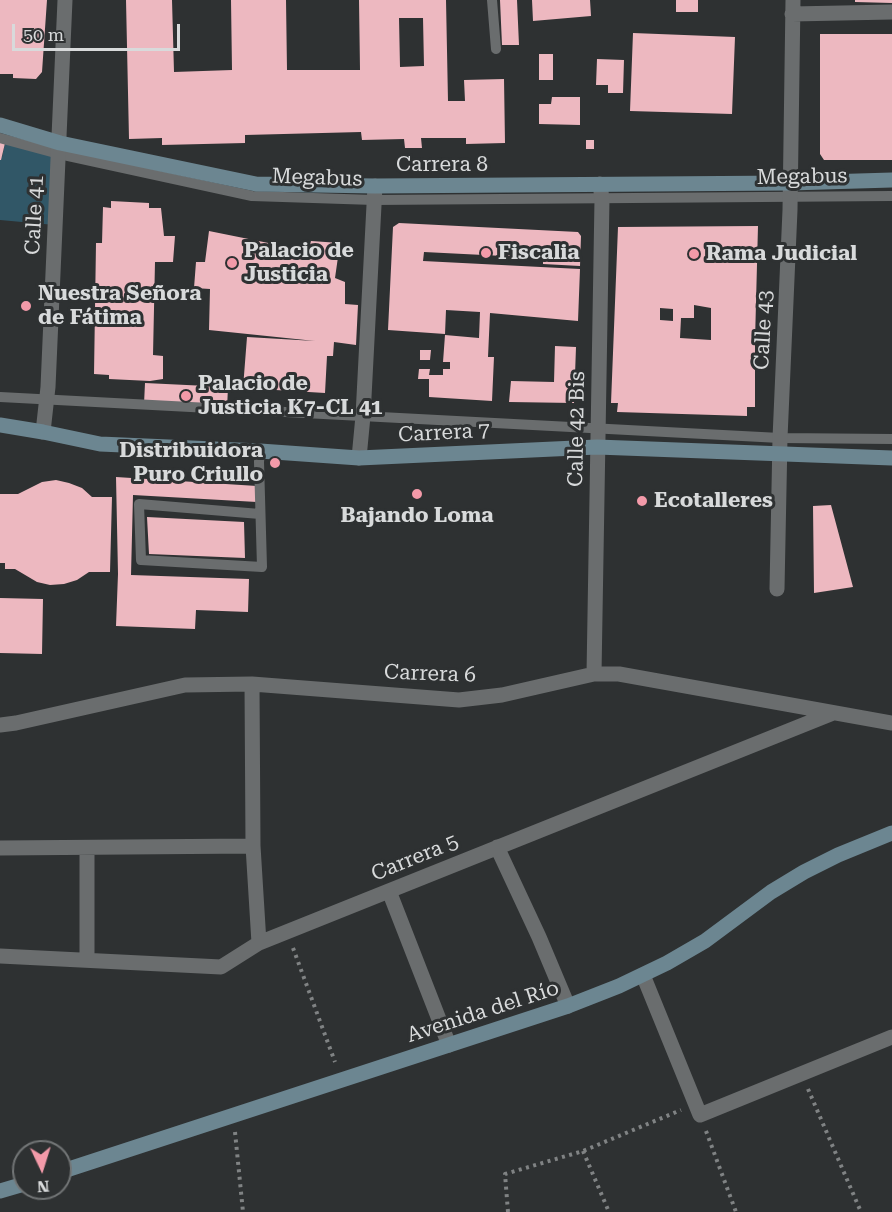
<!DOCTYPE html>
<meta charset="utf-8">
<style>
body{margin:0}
#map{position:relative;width:892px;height:1212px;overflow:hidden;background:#2e3132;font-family:"Roboto Serif",serif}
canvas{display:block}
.north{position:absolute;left:12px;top:1140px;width:60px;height:60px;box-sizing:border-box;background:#2e3132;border:2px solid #727576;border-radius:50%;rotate:176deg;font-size:16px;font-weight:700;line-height:24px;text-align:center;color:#d8dadb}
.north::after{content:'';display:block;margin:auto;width:21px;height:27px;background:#f39aa9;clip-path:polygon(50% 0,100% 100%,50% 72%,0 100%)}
.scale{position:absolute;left:12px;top:24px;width:168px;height:27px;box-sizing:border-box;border:3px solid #d8dadb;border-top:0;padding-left:8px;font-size:18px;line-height:21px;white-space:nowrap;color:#d8dadb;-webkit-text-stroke:4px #2e3132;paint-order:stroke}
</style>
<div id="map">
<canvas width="892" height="1212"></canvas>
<div class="north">N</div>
<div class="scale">50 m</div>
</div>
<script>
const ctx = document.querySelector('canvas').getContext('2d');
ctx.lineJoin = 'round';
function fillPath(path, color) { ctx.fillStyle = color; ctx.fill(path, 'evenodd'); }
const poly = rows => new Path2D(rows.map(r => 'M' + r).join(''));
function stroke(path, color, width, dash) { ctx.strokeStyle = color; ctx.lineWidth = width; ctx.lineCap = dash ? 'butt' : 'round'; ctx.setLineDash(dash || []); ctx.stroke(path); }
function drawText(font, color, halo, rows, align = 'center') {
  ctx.font = font + ' "Roboto Serif",serif'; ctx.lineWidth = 6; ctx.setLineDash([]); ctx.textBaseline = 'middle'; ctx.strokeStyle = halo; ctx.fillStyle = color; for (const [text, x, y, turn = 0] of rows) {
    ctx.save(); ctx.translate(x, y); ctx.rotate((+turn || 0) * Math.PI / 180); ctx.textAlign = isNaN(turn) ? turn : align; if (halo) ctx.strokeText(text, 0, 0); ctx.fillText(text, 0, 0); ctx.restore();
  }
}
fillPath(poly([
 [6,139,59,154,55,225,0,220,0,156,2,157]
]), '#315767');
fillPath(poly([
 [0,0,47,0,42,72,36,79,13,78,13,74,0,74],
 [126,0,172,0,174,72,232,70,231,0,286,0,287,70,360,70,359,0,446,0,448,101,465,101,464,80,504,79,505,143,466,144,466,138,421,138,422,148,405,148,404,139,362,140,361,132,245,135,245,143,162,145,162,138,129,139],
 [399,18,423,18,424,66,400,67],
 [500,0,517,0,519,45,502,45],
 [532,0,590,0,591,16,533,21],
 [676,0,698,0,698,12,676,12],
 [855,0,892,0,892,3,855,2],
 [633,33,735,37,732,114,630,111],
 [820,34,892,34,892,160,824,160,820,154],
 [539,54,553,54,553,80,539,80],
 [597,59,624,60,623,93,608,93,608,85,596,85],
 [552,97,580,97,580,125,539,124,539,104,551,104],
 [0,138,6,139,1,160,0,160],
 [586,140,594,140,594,149,586,149],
 [111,201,149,203,149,208,161,208,164,236,175,236,173,262,155,262,153,355,163,356,163,379,150,381,109,379,109,375,94,374,96,243,102,243,103,207,111,208],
 [399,223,578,232,581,236,580,266,543,264,543,258,424,252,423,261,580,269,578,321,490,313,488,357,494,357,492,401,429,397,429,379,418,379,419,369,430,369,429,375,443,375,443,369,450,369,450,362,443,362,445,335,479,338,480,312,446,310,445,334,388,330,393,227],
 [758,226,755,341,755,407,747,407,747,416,617,412,618,403,611,403,618,227],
 [694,305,711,308,711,340,680,338,681,318,694,318],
 [660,308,673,309,673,321,660,320],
 [209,231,308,251,311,241,340,243,335,278,345,282,345,304,358,305,356,345,334,342,333,356,327,356,325,393,243,388,247,337,315,341,209,330,210,289,194,288,196,262,205,262],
 [555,346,576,347,574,403,509,402,511,381,554,382],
 [420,350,431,350,430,360,420,360],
 [145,383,228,387,227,409,144,404],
 [116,477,257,486,257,502,133,495,131,575,249,579,248,612,196,610,195,629,116,626,118,574],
 [56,480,69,483,82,488,92,497,112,497,110,572,89,572,77,580,64,584,50,585,37,582,15,569,5,569,5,563,0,563,0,494,18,494,42,482],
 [831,505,853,587,814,593,813,506],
 [147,517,244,522,245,558,149,554],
 [0,598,43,599,42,654,0,653]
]), '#edb8c0');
stroke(poly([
 [293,948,335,1062],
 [808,1089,861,1212],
 [706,1131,736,1212],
 [235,1132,243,1212],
 [583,1151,609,1212],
 [508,1212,505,1174,583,1151,681,1110]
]), '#808384', 4, [3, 4.5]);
stroke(poly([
 [492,0,496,49],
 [0,138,59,154,252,196,374,200,892,196],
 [0,397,780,438,892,439],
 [260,451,259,462,262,567,141,560,139,504,260,514]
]), '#6a6d6e', 10);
stroke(poly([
 [792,14,892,12],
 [43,432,48,387,65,0],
 [359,458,363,416,375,186],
 [777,589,780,438,790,210,793,0],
 [594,674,602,199,600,184],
 [252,684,253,846,259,943],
 [0,725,16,723,185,685,252,684,459,700,502,695,594,674,619,674,892,723],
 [497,847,539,937,568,1006],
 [0,848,253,846],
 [389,891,449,1045],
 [0,956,221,967,259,943,833,713],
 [87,959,87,848],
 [643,975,700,1115,892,1037]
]), '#6a6d6e', 15);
stroke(poly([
 [0,125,60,143,256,184,375,186,790,183,892,180],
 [0,425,43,432,100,444,260,451,359,458,597,447,892,458],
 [60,1172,568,1006,619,986,667,963,705,941,771,892,804,872,838,855,892,833],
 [0,1191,24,1184]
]), '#6c8691', 15);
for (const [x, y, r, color] of [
 [486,253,6,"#f39aa9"],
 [694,254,6,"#f39aa9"],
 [232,263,6,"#f39aa9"],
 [26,306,6,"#f39aa9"],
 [186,396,6,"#f39aa9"],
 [275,463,6,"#f39aa9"],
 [417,494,6,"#f39aa9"],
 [642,501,6,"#f39aa9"]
]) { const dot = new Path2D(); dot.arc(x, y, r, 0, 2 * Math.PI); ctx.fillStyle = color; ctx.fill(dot); stroke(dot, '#2e3132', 2); }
drawText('21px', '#d8dadb', '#2e3132', [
 ["Carrera 8",442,165],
 ["Megabus",802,177,-1],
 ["Megabus",317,178,2],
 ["Calle 41",35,215,-87],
 ["Calle 43",764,330,-87],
 ["Calle 42 Bis",577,429,-89],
 ["Carrera 7",444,433,-3],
 ["Carrera 6",430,674,2],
 ["Carrera 5",415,858,-22],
 ["Avenida del Río",483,1012,-18]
]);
drawText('bold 21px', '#d8dadb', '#2e3132', [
 ["Palacio de",244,251],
 ["Justicia",244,275],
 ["Fiscalia",498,253],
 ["Rama Judicial",706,254],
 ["Nuestra Señora",38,294],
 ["de Fátima",38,318],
 ["Palacio de",198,384],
 ["Justicia K7-CL 41",198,408],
 ["Distribuidora",263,451,"right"],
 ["Puro Criullo",263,475,"right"],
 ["Ecotalleres",654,501],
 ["Bajando Loma",417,516,"center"]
], 'left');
</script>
